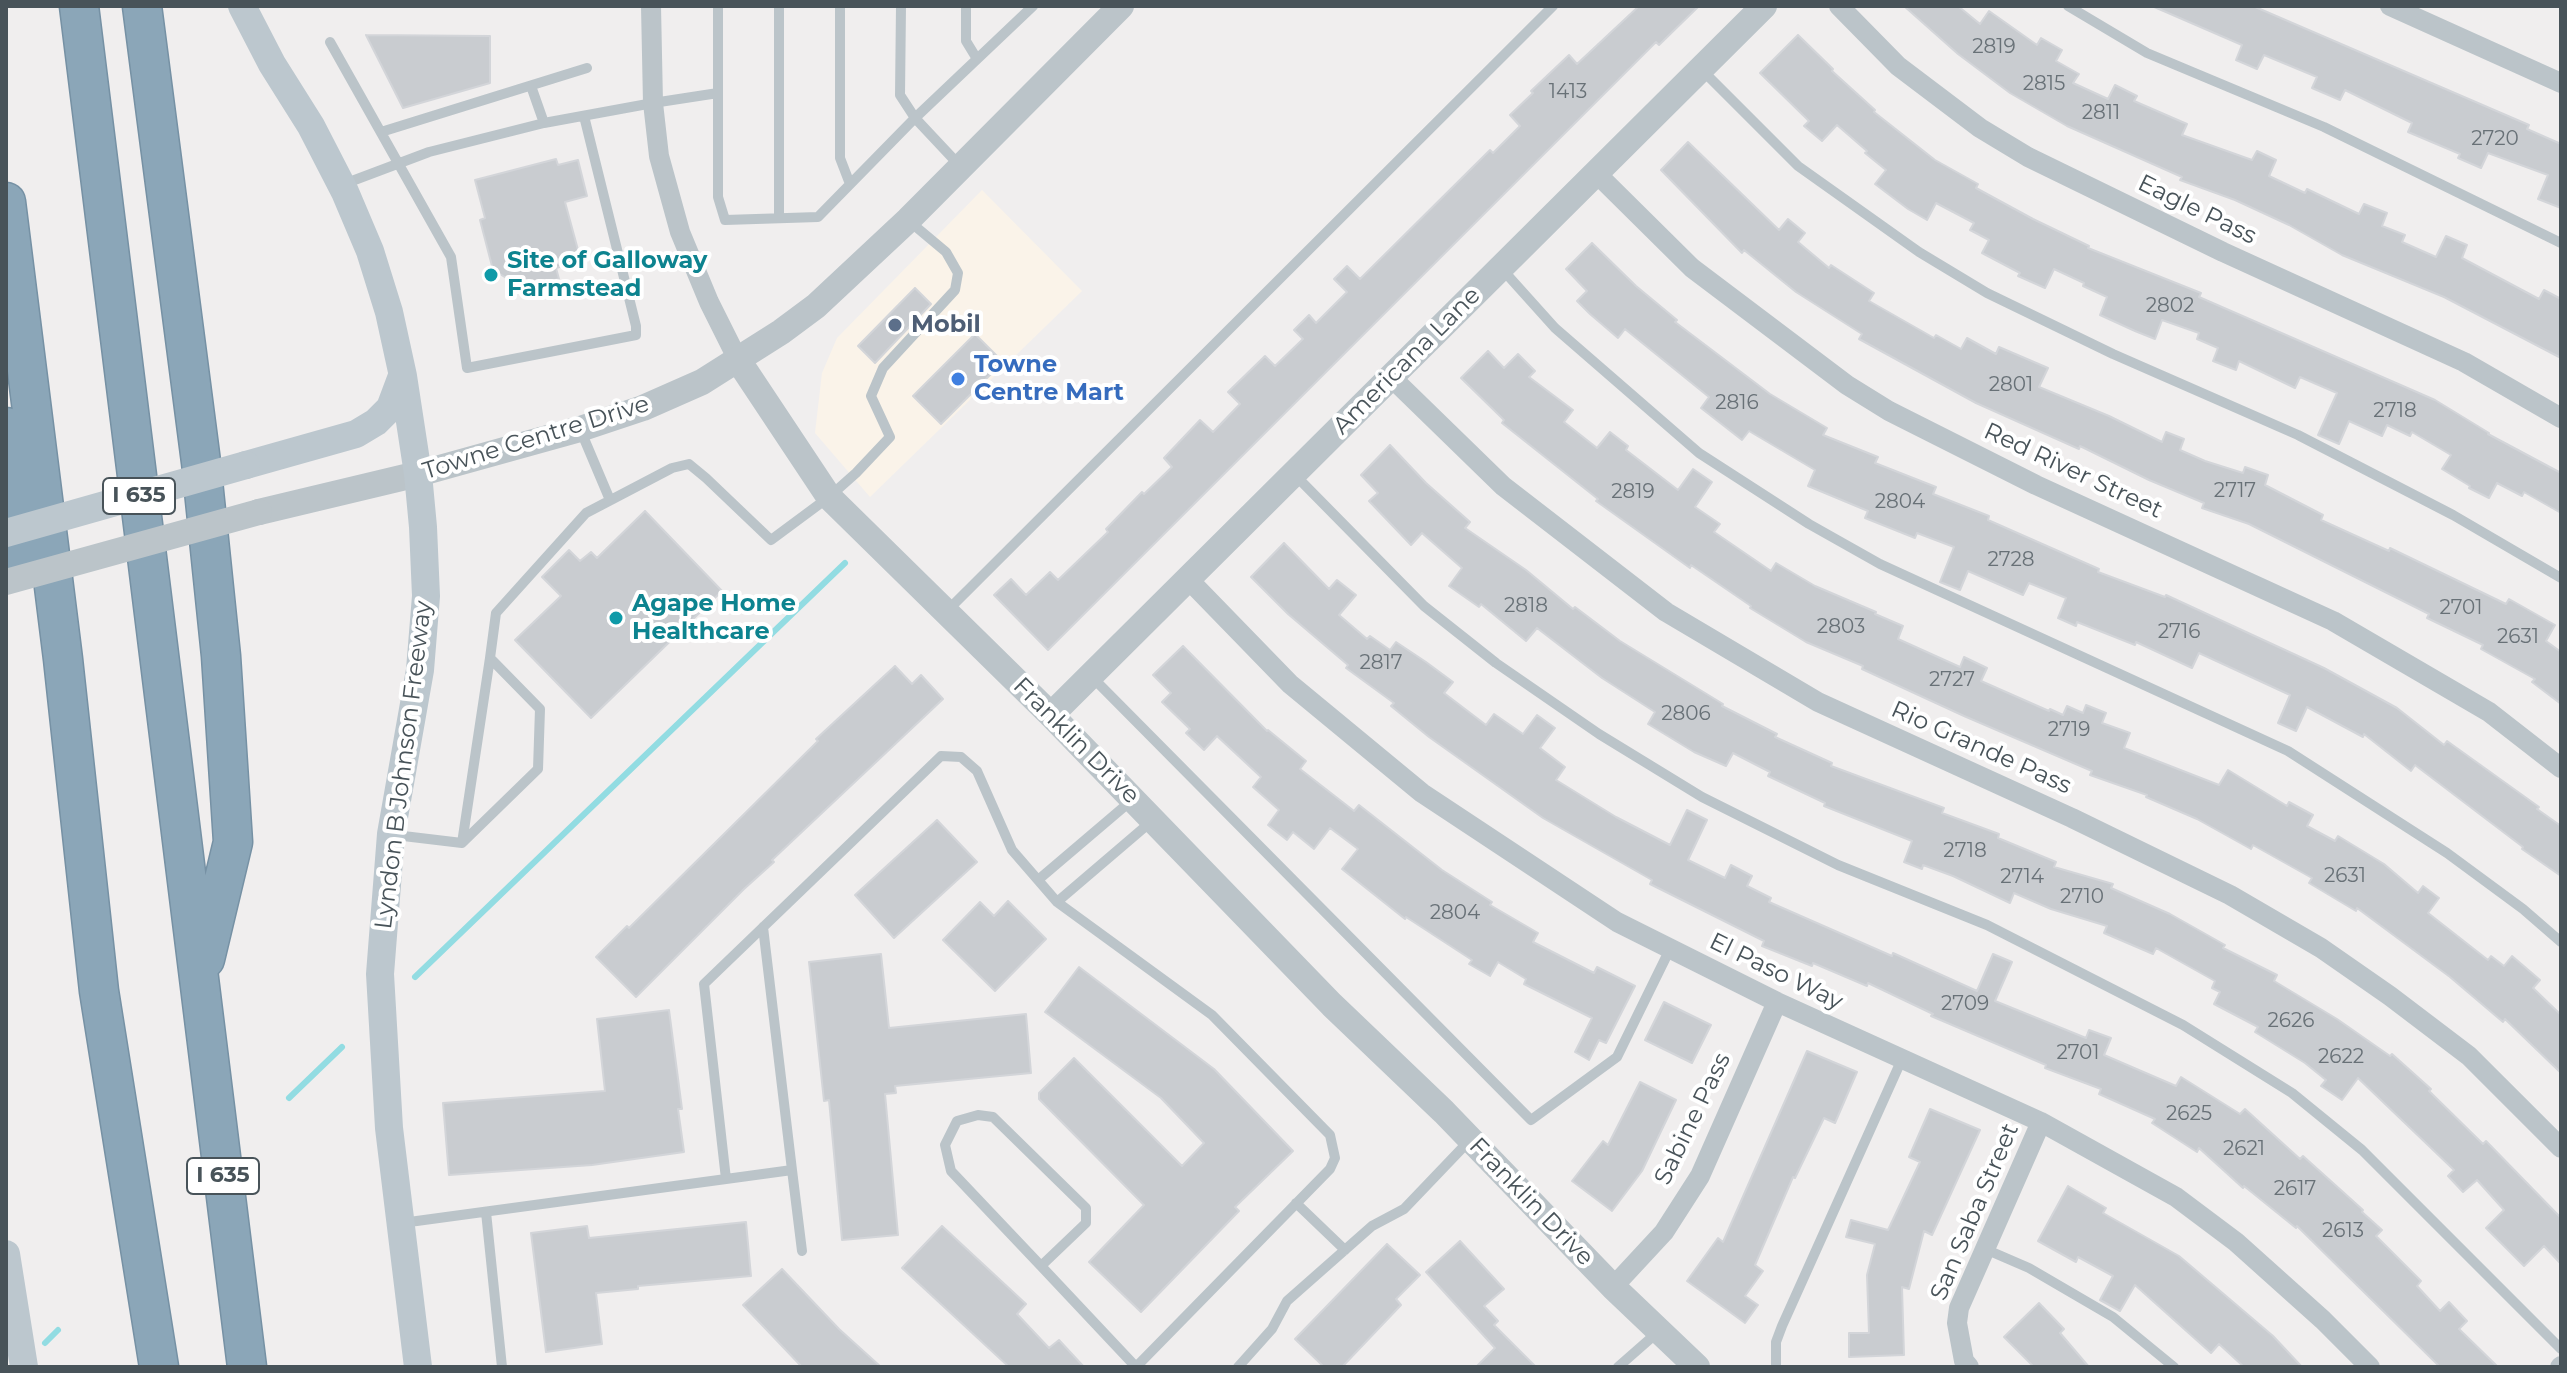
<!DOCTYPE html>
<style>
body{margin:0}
#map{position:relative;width:2567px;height:1373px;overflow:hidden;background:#f0eeee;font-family:Montserrat,sans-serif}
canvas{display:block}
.frame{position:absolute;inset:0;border:8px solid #485359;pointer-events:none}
</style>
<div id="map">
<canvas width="2567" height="1373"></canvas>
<div class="frame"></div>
</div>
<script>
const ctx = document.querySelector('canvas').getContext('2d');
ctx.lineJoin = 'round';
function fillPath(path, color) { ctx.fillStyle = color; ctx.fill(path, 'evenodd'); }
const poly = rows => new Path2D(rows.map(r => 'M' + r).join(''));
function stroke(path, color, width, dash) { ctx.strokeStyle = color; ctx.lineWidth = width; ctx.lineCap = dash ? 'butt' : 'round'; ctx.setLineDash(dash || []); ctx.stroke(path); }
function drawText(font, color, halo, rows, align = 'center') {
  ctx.font = font + ' Montserrat,sans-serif'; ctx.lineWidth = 8; ctx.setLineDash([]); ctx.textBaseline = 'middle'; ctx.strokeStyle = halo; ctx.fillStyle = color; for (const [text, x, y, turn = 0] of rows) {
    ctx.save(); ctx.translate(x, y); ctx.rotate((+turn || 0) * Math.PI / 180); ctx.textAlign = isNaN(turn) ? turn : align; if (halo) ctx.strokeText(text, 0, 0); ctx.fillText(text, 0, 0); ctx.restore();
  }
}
fillPath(poly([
 [982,190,1082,291,870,497,815,433,822,373,837,338]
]), '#faf3e9');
stroke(poly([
 [415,977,845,563],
 [289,1098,342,1047],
 [45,1343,58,1330]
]), '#92dce2', 6);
const building = poly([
 [1639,6,1699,6,1659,45,1656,42,1048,650,994,595,1011,579,1026,595,1050,572,1058,580,1108,532,1106,529,1142,492,1144,494,1172,467,1164,458,1200,420,1213,432,1240,404,1228,392,1265,356,1275,366,1303,339,1294,330,1309,315,1316,323,1347,292,1334,279,1347,266,1360,279,1490,150,1493,153,1520,126,1510,115,1533,93,1531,91,1569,55,1577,64,1639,6],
 [1904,6,1958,6,1980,24,1989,11,2037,45,2041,38,2062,50,2056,61,2079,74,2073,83,2108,99,2115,85,2137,96,2134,101,2187,124,2182,135,2252,160,2257,151,2276,160,2269,176,2305,193,2307,189,2359,214,2364,204,2387,213,2382,226,2405,235,2402,242,2436,257,2446,236,2467,245,2462,258,2539,299,2544,290,2561,299,2561,358,2444,297,2342,255,2289,225,2235,200,2180,180,2182,177,2067,126,2010,93,1958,54,1904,6],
 [2152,6,2253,6,2529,125,2527,129,2561,144,2561,208,2538,199,2548,175,2488,153,2481,168,2458,158,2460,154,2408,132,2412,123,2345,90,2340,100,2312,88,2317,77,2264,55,2257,69,2236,60,2242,45,2152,6],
 [366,35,490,36,490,83,403,108,366,35],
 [1798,35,1833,69,1832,71,1875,110,1874,112,1935,160,1978,184,1976,188,2033,219,2089,246,2088,248,2201,293,2199,297,2435,400,2489,433,2488,434,2561,473,2561,513,2524,492,2522,496,2497,483,2489,498,2469,488,2470,486,2442,469,2451,455,2412,432,2410,436,2387,425,2382,436,2349,421,2339,444,2318,435,2337,393,2300,377,2295,388,2239,361,2236,370,2213,361,2218,348,2197,339,2199,333,2162,320,2155,339,2135,331,2100,315,2107,297,2083,286,2084,283,2054,269,2045,288,2018,276,2020,273,1982,253,1989,240,1970,230,1974,223,1936,203,1927,220,1908,209,1875,184,1886,170,1865,153,1867,151,1837,125,1822,141,1804,126,1809,121,1760,73,1798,35],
 [1688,142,1779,230,1788,219,1805,233,1798,242,1829,268,1831,265,1874,293,1869,301,1934,338,1936,335,1961,349,1967,338,1996,354,1999,347,2048,368,2039,387,2109,416,2162,442,2166,432,2184,439,2180,450,2205,461,2243,473,2245,467,2268,475,2265,485,2323,515,2321,520,2389,551,2390,548,2506,604,2509,599,2555,625,2546,641,2561,652,2561,704,2532,682,2535,679,2481,649,2483,645,2427,618,2429,614,2249,524,2202,508,2204,503,2149,480,2080,446,2079,449,1976,403,1859,339,1862,334,1796,292,1744,250,1742,253,1661,170,1688,142],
 [556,159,558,165,578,160,587,196,565,202,581,261,556,268,559,279,523,288,493,270,480,220,485,218,475,180,556,159],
 [1592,243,1636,286,1677,320,1675,322,1770,394,1827,428,1823,435,1878,457,1875,463,1936,487,1933,494,1989,516,1988,520,2099,569,2098,572,2165,597,2166,595,2324,668,2397,708,2444,745,2447,741,2539,807,2537,809,2561,826,2561,876,2522,849,2523,847,2415,765,2411,771,2364,734,2363,737,2307,707,2296,731,2278,723,2290,695,2199,653,2192,668,2136,642,2135,645,2077,622,2076,626,2058,618,2066,598,2029,583,2023,595,1968,571,1960,590,1940,582,1954,547,1917,533,1915,538,1865,518,1868,511,1808,486,1815,470,1749,431,1742,440,1701,408,1709,397,1625,329,1618,338,1590,314,1577,301,1587,291,1566,269,1592,243],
 [915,288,931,304,875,363,858,346,915,288],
 [975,334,1003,362,941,424,913,396,975,334],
 [1488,351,1504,368,1518,354,1535,371,1529,377,1573,410,1564,422,1597,448,1610,432,1628,446,1626,450,1678,490,1693,469,1712,482,1695,507,1720,524,1714,532,1771,571,1776,563,1815,586,1876,612,1875,614,1903,626,1898,639,1960,667,1964,657,1987,668,1981,681,2049,711,2050,709,2063,715,2067,706,2083,713,2086,705,2106,713,2102,723,2130,733,2124,748,2219,785,2228,770,2287,806,2289,802,2313,815,2307,826,2335,841,2338,836,2384,864,2418,893,2423,886,2439,898,2428,913,2488,960,2491,956,2504,966,2512,956,2540,980,2533,988,2561,1015,2561,1073,2505,1019,2503,1022,2450,977,2357,908,2356,911,2309,883,2312,878,2253,845,2251,849,2197,819,2146,797,2147,795,2090,775,2092,771,1964,716,1862,669,1863,666,1806,642,1750,608,1751,606,1691,565,1690,568,1596,501,1598,499,1502,423,1504,420,1461,378,1488,351],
 [1390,445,1426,483,1470,522,1465,528,1526,570,1573,609,1575,607,1620,641,1723,704,1722,706,1777,734,1775,737,1832,763,1831,766,1944,808,1942,813,1999,834,1998,838,2056,862,2054,867,2113,884,2111,888,2170,914,2225,945,2223,948,2277,975,2274,981,2337,1019,2390,1056,2392,1054,2431,1089,2429,1091,2483,1144,2486,1141,2561,1218,2561,1264,2544,1246,2524,1266,2486,1228,2504,1210,2477,1180,2463,1192,2448,1176,2454,1170,2358,1078,2342,1100,2321,1086,2326,1080,2305,1063,2255,1032,2258,1027,2214,1004,2220,992,2212,988,2215,981,2156,948,2153,954,2104,933,2107,926,2051,909,2014,893,2010,903,1953,876,1923,865,1922,869,1904,862,1912,841,1824,806,1825,803,1768,776,1770,772,1733,753,1726,766,1694,752,1648,724,1655,712,1602,678,1537,628,1526,641,1481,604,1479,607,1449,586,1462,568,1422,533,1411,545,1369,501,1378,493,1361,475,1390,445],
 [645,511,722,591,591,718,515,640,561,596,542,577,569,550,580,561,591,552,597,558,645,511],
 [1284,543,1329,589,1337,580,1356,595,1339,615,1367,639,1370,636,1390,650,1396,642,1426,662,1453,682,1444,693,1486,725,1494,714,1523,734,1537,715,1555,728,1540,748,1565,767,1556,780,1616,817,1670,845,1687,810,1707,820,1688,860,1725,878,1731,865,1752,876,1747,886,1771,898,1769,902,1892,956,1893,953,1977,991,1993,954,2012,962,1995,1001,2086,1038,2089,1030,2111,1038,2104,1055,2176,1086,2181,1077,2240,1114,2245,1109,2300,1159,2303,1156,2363,1210,2362,1212,2382,1230,2376,1236,2421,1281,2417,1286,2440,1311,2449,1302,2467,1321,2459,1329,2498,1367,2440,1367,2297,1226,2296,1228,2244,1186,2243,1188,2199,1148,2197,1152,2152,1123,2155,1119,2099,1094,2101,1089,2045,1068,2046,1065,1931,1016,1933,1014,1868,983,1867,986,1813,963,1812,966,1762,946,1764,941,1650,884,1652,880,1543,818,1429,737,1391,706,1394,703,1346,668,1348,665,1288,614,1251,577,1284,543],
 [1183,646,1267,731,1268,730,1306,761,1300,769,1354,811,1359,805,1442,870,1492,902,1490,905,1538,933,1533,942,1594,973,1597,967,1635,986,1606,1043,1599,1040,1589,1060,1575,1052,1592,1018,1524,984,1526,979,1498,962,1490,976,1469,964,1472,960,1406,917,1405,919,1342,869,1358,849,1330,828,1314,849,1293,832,1287,840,1268,825,1279,810,1253,787,1261,777,1217,736,1204,750,1186,733,1190,729,1162,702,1171,693,1153,675,1183,646],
 [895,666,912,684,921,675,943,699,772,860,774,862,744,889,636,997,596,957,627,926,629,928,818,741,816,739,895,666],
 [937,820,977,862,894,938,855,895,937,820],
 [1008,901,1046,939,995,991,943,940,980,902,994,916,1008,901],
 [881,954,889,1028,1026,1014,1031,1073,895,1086,896,1093,885,1094,898,1235,842,1240,829,1100,824,1101,809,962,881,954],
 [1079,967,1214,1069,1293,1151,1235,1207,1239,1211,1141,1312,1089,1262,1144,1205,1039,1099,1039,1093,1074,1058,1182,1166,1204,1143,1161,1098,1045,1012,1079,967],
 [1664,1002,1711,1025,1692,1063,1645,1040,1664,1002],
 [669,1010,682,1109,678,1109,684,1152,592,1165,449,1175,443,1103,605,1091,597,1019,669,1010],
 [1807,1051,1857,1072,1835,1123,1824,1118,1795,1178,1793,1177,1755,1265,1763,1271,1745,1296,1758,1305,1745,1323,1687,1281,1718,1238,1723,1242,1807,1051],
 [1640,1082,1676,1100,1642,1171,1612,1211,1572,1181,1603,1141,1608,1145,1640,1082],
 [1930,1109,1980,1130,1932,1235,1924,1231,1909,1289,1902,1287,1904,1355,1849,1357,1849,1333,1869,1333,1867,1275,1875,1244,1846,1237,1851,1220,1888,1230,1920,1162,1909,1157,1930,1109],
 [2068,1186,2106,1208,2103,1213,2179,1256,2273,1336,2302,1367,2244,1367,2219,1344,2211,1353,2135,1285,2120,1311,2100,1300,2113,1276,2078,1257,2076,1262,2038,1241,2068,1186],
 [746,1222,751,1276,638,1286,638,1289,596,1293,602,1344,546,1352,531,1233,587,1226,589,1238,746,1222],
 [942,1226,1026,1304,1017,1314,1049,1348,1059,1340,1084,1367,1009,1367,902,1268,942,1226],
 [1460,1241,1504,1289,1484,1306,1498,1321,1494,1325,1536,1367,1476,1367,1495,1348,1426,1272,1460,1241],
 [1387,1244,1420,1275,1396,1299,1401,1305,1342,1367,1324,1367,1295,1339,1387,1244],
 [782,1269,839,1329,881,1367,802,1367,743,1305,782,1269],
 [2039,1303,2064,1329,2060,1333,2089,1367,2034,1367,2004,1337,2039,1303]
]);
fillPath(building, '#c9ccd0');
stroke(building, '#d3d5d9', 2);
const motorway = poly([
 [79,6,247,1367],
 [142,6,201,462,221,656,233,842,205,959],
 [6,202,63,659,99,991,159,1367],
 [6,427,27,567]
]);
stroke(motorway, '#7691a4', 41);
stroke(poly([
 [718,6,718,197,725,220,818,217,915,118,1033,6],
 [840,6,840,158,850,184],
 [901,6,900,95,915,118,960,166],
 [966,6,966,41,977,59],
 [2068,6,2147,53,2324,127,2561,243],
 [330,42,451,257,467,368,636,335,636,326,584,116],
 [1702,70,1798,166,1919,252,1987,293,2113,354,2298,435,2453,515,2561,578],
 [531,86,544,123],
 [381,132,587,68],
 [344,184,429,152,544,123,653,103,718,93],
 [779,218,779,6],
 [1502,269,1555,328,1699,453,1809,524,1880,564,2288,751,2447,853,2523,909,2561,942],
 [580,429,610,500],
 [1295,475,1424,606,1496,663,1599,734,1702,797,1838,865,1987,925,2183,1025,2292,1093,2362,1150,2561,1349],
 [946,612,1553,6],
 [1092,677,1531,1120,1617,1057,1670,949],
 [395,835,462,843,538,769,540,709,490,658,496,613,586,513,672,468,689,464,706,478,771,540,829,497,856,473,890,437,871,396,883,368,955,290,958,273,946,252,909,221],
 [462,843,490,658],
 [1038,880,1132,800],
 [1057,902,1153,820],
 [792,1170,802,1251],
 [726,1179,792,1170,763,927],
 [1296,1203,1345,1250],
 [486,1212,502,1367],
 [402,1223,726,1179,704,984,941,756,961,757,977,771,1012,850,1057,902,1212,1015,1330,1135,1335,1158,1330,1169,1136,1367],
 [1985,1249,2029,1268,2113,1317,2174,1367],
 [1041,1266,1086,1223,1086,1208,993,1117,978,1115,957,1121,945,1145,951,1171,1041,1266,1136,1367],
 [1238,1367,1272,1329,1287,1301,1372,1226,1404,1209,1469,1141],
 [1618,1367,1659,1331],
 [1776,1367,1776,1342,1782,1326,1902,1059]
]), '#bbc4c9', 10);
stroke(poly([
 [651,6,653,103,659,156,680,232,709,302,738,360],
 [1839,6,1898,66,1980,128,2028,157,2223,252,2464,362,2561,418],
 [2390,6,2561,83],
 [1596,173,1692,268,1847,385,1889,411,2036,485,2333,621,2489,712,2561,768],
 [1391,377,1503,486,1666,612,1818,702,2072,818,2230,895,2321,948,2390,996,2469,1056,2561,1148],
 [1188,579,1290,684,1422,793,1617,922,1777,1002,2041,1122,2176,1197,2236,1242,2323,1320,2370,1367],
 [1613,1287,1664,1232,1700,1176,1777,1002],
 [1969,1367,1964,1361,1957,1323,1959,1308,2041,1122],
 [2560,1367,2561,1366]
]), '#bbc4c9', 20);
stroke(poly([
 [738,360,829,497,1051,715,1332,1005,1444,1112,1613,1287,1697,1367],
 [259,512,418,474,580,429,643,408,702,382,781,332,816,306,908,220,1121,6],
 [1051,715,1764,6]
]), '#bbc4c9', 26);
stroke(poly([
 [242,6,272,64,311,126,345,192,370,251,389,312,403,376,418,474,423,527,426,596,420,670,391,834,380,974,389,1128,418,1367],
 [246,465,356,434,376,422,390,408,402,376],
 [6,1254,24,1367]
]), '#bcc7ce', 28);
stroke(motorway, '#8ba6b8', 38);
stroke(poly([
 [6,582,259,512]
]), '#bbc4c9', 26);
stroke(poly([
 [6,533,246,465]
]), '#bcc7ce', 28);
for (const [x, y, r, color] of [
 [491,275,8,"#0f9aa8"],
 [895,325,8,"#5c6f8a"],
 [958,379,8,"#3f7fe0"],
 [616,618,8,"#0f9aa8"]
]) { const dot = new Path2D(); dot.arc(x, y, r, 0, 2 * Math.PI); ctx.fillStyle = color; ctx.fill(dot); stroke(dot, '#fff', 3); }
drawText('20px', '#687177', null, [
 ["2819",1994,47],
 ["2815",2044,84],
 ["1413",1568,92],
 ["2811",2101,113],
 ["2720",2495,139],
 ["2802",2170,306],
 ["2801",2011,385],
 ["2816",1737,403],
 ["2718",2395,411],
 ["2717",2235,491],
 ["2819",1633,492],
 ["2804",1900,502],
 ["2728",2011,560],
 ["2818",1526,606],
 ["2701",2461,608],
 ["2803",1841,627],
 ["2716",2179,632],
 ["2631",2518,637],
 ["2817",1381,663],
 ["2727",1952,680],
 ["2806",1686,714],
 ["2719",2069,730],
 ["2718",1965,851],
 ["2631",2345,876],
 ["2714",2022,877],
 ["2710",2082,897],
 ["2804",1455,913],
 ["2709",1965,1004],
 ["2626",2291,1021],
 ["2701",2078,1053],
 ["2622",2341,1057],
 ["2625",2189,1114],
 ["2621",2244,1149],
 ["2617",2295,1189],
 ["2613",2343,1231]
]);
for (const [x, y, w] of [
 [139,496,72],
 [223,1176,72]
]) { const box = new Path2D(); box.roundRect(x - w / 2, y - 18, w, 36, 6); ctx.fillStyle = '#fff'; ctx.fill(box); stroke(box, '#485359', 2); }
drawText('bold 22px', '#485359', null, [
 ["I 635",139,496],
 ["I 635",223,1176]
]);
drawText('24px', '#485359', '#fff', [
 ["Eagle Pass",2197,210,26],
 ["Americana Lane",1407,361,-45],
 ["Towne Centre Drive",536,438,-17],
 ["Red River Street",2073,471,25],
 ["Franklin Drive",1076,741,45],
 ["Rio Grande Pass",1981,748,24],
 ["Lyndon B Johnson Freeway",404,765,-83],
 ["El Paso Way",1776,972,26],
 ["Sabine Pass",1693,1119,-64],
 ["Franklin Drive",1531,1202,46],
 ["San Saba Street",1975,1212,-67]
]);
drawText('bold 24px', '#0d838f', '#fff', [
 ["Site of Galloway",507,261],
 ["Farmstead",507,289],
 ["Agape Home",632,604],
 ["Healthcare",632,632]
], 'left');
drawText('bold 24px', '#4e5e75', '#fff', [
 ["Mobil",911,325]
], 'left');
drawText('bold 24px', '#366cbe', '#fff', [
 ["Towne",974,365],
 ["Centre Mart",974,393]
], 'left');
</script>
